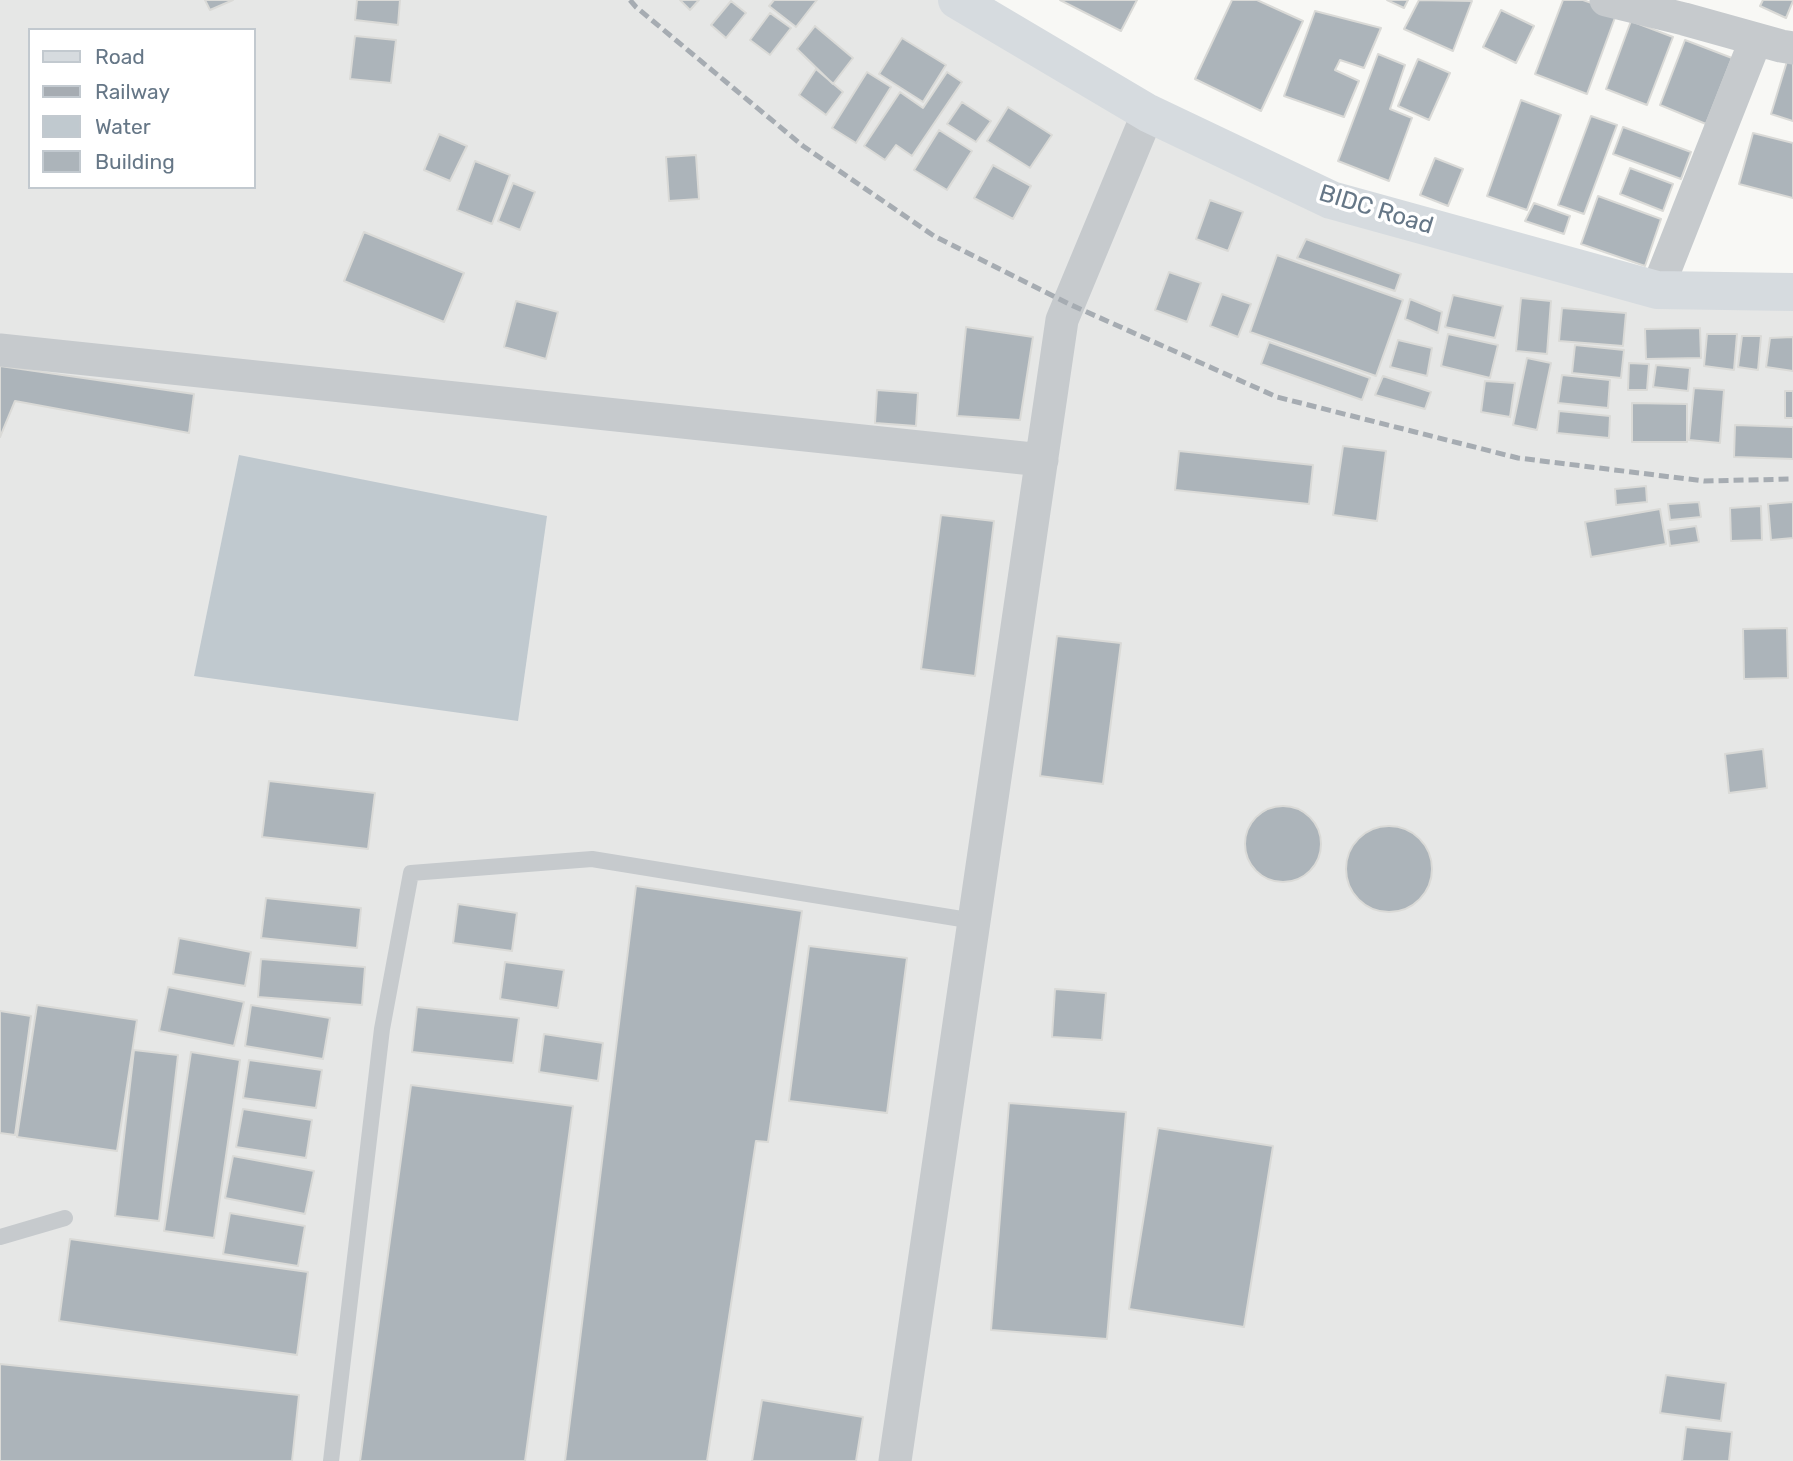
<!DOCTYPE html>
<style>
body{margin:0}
#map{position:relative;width:1793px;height:1461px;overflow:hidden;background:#f8f8f5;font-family:Rubik,sans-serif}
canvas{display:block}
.legend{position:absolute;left:28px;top:28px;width:228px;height:161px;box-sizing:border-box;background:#fff;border:2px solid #c2c9cf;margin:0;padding:9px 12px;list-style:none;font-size:21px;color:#667787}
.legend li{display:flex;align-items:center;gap:14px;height:35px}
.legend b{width:35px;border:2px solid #c2c9cf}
</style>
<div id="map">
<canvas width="1793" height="1461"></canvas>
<ul class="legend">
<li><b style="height:9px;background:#d6dbdf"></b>Road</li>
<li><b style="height:9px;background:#a6acb2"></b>Railway</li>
<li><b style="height:19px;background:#c0c9cf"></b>Water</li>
<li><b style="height:19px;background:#acb4ba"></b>Building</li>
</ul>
</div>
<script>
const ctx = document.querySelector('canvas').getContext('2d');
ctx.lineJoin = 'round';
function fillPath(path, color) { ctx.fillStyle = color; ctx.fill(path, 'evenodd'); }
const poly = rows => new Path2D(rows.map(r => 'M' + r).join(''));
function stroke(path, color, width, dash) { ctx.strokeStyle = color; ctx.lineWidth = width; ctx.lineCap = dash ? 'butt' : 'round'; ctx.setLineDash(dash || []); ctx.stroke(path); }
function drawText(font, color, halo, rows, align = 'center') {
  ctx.font = font + ' Rubik,sans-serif'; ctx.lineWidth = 7; ctx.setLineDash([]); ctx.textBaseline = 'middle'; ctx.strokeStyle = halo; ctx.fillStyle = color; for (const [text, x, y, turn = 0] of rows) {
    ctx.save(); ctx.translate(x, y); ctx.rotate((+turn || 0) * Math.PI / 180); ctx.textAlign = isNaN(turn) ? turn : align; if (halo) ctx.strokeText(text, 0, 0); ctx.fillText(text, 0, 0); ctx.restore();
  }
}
fillPath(poly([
 [0,0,958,0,1331,200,1657,290,1793,290,1793,1461,0,1461],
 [30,30,254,30,254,187,30,187]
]), '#e6e7e6');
fillPath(poly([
 [239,455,547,516,518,721,194,676]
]), '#c0c9cf');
const building = poly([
 [205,0,233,0,210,10,205,0],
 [357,0,400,0,398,25,355,20,357,0],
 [680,0,699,0,690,10,680,0],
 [774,0,817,0,796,27,769,6,774,0],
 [1060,0,1137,0,1121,31,1060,0],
 [1232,0,1257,0,1303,21,1261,111,1195,79,1232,0],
 [1387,0,1408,0,1404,8,1387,0],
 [1419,0,1472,1,1453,51,1404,29,1419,0],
 [1563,0,1583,0,1617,12,1587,94,1535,74,1563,0],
 [1763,0,1793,0,1793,1,1786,18,1760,6,1763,0],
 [731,1,746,13,726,38,711,25,731,1],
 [1501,10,1534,26,1516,63,1483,47,1501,10],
 [1315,11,1381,28,1364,68,1340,60,1335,70,1359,81,1344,117,1284,96,1315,11],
 [770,13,791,28,770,55,750,40,770,13],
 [1631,21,1673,37,1647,105,1606,89,1631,21],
 [815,26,853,58,833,84,797,49,815,26],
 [355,36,396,40,391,83,350,79,355,36],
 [902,38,946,65,923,102,879,74,902,38],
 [1685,40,1732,58,1706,124,1660,105,1685,40],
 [1378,54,1405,65,1390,109,1412,118,1389,181,1338,161,1378,54],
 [1788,58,1793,60,1793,121,1771,114,1788,58],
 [1418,59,1450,73,1429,120,1398,106,1418,59],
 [816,69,843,92,826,115,799,95,816,69],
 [867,72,891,87,856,143,832,128,867,72],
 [947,72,962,82,912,156,896,145,885,160,864,146,900,92,923,108,947,72],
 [1521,100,1561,115,1527,210,1487,196,1521,100],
 [962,102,991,121,976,142,947,124,962,102],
 [1008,107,1052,135,1030,168,987,141,1008,107],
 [1591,116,1617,125,1584,214,1558,205,1591,116],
 [1623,127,1691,152,1681,179,1613,154,1623,127],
 [939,130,972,151,947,190,914,170,939,130],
 [1753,133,1793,143,1793,198,1739,184,1753,133],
 [439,134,467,146,450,181,424,170,439,134],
 [696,155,699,199,669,201,666,157,696,155],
 [1435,158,1463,169,1448,206,1420,195,1435,158],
 [475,161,510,175,492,224,457,210,475,161],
 [993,165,1031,186,1013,219,974,198,993,165],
 [1630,168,1673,184,1663,211,1620,194,1630,168],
 [513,183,535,192,520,230,498,221,513,183],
 [1598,196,1661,219,1645,266,1581,244,1598,196],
 [1210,200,1243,212,1228,251,1196,239,1210,200],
 [1534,203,1570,216,1564,234,1525,221,1534,203],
 [364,232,464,273,444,322,344,281,364,232],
 [1306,239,1401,274,1395,291,1297,258,1306,239],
 [1277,255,1403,300,1376,376,1250,332,1277,255],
 [1169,272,1201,283,1187,322,1155,310,1169,272],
 [1222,294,1251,304,1238,337,1210,326,1222,294],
 [1453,295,1503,306,1495,338,1445,327,1453,295],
 [1521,298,1551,301,1547,354,1516,351,1521,298],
 [1410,299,1442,312,1438,333,1405,319,1410,299],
 [516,301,558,312,546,359,504,347,516,301],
 [1562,308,1626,313,1623,346,1559,341,1562,308],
 [966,327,1033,337,1020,420,957,416,966,327],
 [1700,328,1701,358,1646,359,1645,329,1700,328],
 [1448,334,1498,345,1490,378,1441,366,1448,334],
 [1707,334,1737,334,1734,370,1704,366,1707,334],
 [1742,336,1761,336,1758,370,1738,367,1742,336],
 [1793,337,1793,371,1766,367,1770,338,1793,337],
 [1398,340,1432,348,1427,376,1390,367,1398,340],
 [1269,342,1370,378,1362,400,1261,364,1269,342],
 [1575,345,1624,350,1621,378,1572,373,1575,345],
 [1527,358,1551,363,1537,430,1513,425,1527,358],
 [1629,363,1649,364,1647,390,1628,390,1629,363],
 [1656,365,1690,368,1688,391,1653,387,1656,365],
 [0,366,194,394,189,433,15,401,0,437,0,366],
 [1562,375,1610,380,1608,408,1558,403,1562,375],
 [1383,376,1431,392,1425,409,1375,395,1383,376],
 [1485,381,1515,383,1510,417,1481,412,1485,381],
 [1694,388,1724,390,1720,443,1689,440,1694,388],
 [877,390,918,393,916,426,875,423,877,390],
 [1785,391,1793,391,1793,418,1785,418,1785,391],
 [1632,403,1687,404,1687,442,1632,442,1632,403],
 [1559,411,1610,416,1609,438,1557,433,1559,411],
 [1735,425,1793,427,1793,459,1734,457,1735,425],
 [1343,446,1386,451,1377,521,1333,515,1343,446],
 [1179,451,1313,465,1309,504,1175,490,1179,451],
 [1646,486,1647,502,1616,505,1615,489,1646,486],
 [1699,502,1701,517,1670,520,1668,504,1699,502],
 [1793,502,1793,538,1771,540,1768,504,1793,502],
 [1761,506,1762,540,1731,541,1730,508,1761,506],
 [1660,509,1666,544,1591,557,1585,522,1660,509],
 [941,515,994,521,975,676,921,669,941,515],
 [1696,526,1699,542,1670,546,1668,530,1696,526],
 [1787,628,1788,678,1744,679,1743,629,1787,628],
 [1057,636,1121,643,1103,784,1040,776,1057,636],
 [1763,749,1767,788,1729,793,1725,754,1763,749],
 [269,781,375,793,368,849,262,837,269,781],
 '1245 844a38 38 0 1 1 76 0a38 38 0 1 1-76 0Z',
 '1346 869a43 43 0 1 1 86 0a43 43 0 1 1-86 0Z',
 [636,886,802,911,768,1142,756,1141,707,1461,565,1461,636,886],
 [266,898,361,908,357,948,261,938,266,898],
 [458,904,517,913,512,951,453,943,458,904],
 [179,938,251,952,245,986,173,974,179,938],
 [809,946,907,958,887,1113,789,1101,809,946],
 [261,959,365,967,362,1005,258,997,261,959],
 [505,962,564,970,558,1008,500,999,505,962],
 [168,987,244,1002,234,1046,159,1031,168,987],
 [1055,989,1106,993,1102,1040,1052,1037,1055,989],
 [37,1005,137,1020,117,1151,17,1137,37,1005],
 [251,1005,330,1018,323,1059,245,1046,251,1005],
 [417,1007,519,1018,513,1063,412,1052,417,1007],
 [0,1011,31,1016,15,1135,0,1133,0,1011],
 [544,1034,603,1043,598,1081,539,1072,544,1034],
 [134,1050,178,1055,159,1221,115,1216,134,1050],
 [191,1052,240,1060,214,1238,164,1231,191,1052],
 [249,1060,322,1070,316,1108,243,1098,249,1060],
 [411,1085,573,1106,525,1461,360,1461,411,1085],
 [1009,1103,1126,1112,1107,1339,991,1330,1009,1103],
 [243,1109,312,1120,306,1158,236,1147,243,1109],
 [1158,1128,1273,1146,1244,1327,1129,1309,1158,1128],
 [233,1156,314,1171,305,1214,225,1198,233,1156],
 [230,1213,305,1226,298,1266,223,1254,230,1213],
 [70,1239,308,1272,297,1355,59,1321,70,1239],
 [0,1364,299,1395,292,1461,0,1461,0,1364],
 [1666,1375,1726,1383,1721,1421,1660,1413,1666,1375],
 [762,1400,863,1417,856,1461,752,1461,762,1400],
 [1686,1427,1732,1432,1729,1461,1682,1461,1686,1427]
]);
fillPath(building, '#acb4ba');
stroke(building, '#dadad7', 2);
stroke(poly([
 [0,1237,65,1218],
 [331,1461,382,1029,411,873,592,859,974,921]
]), '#c6cacd', 16);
stroke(poly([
 [1606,0,1684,19,1781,46,1793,48],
 [1657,290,1756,39],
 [0,350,1042,460],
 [895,1461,1062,320,1148,113]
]), '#c6cacd', 33);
stroke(poly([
 [957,0,1148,113,1331,200,1657,290,1793,292]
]), '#d6dbdf', 38);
stroke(poly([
 [630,0,636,7,803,146,934,236,1069,304,1277,397,1518,458,1704,481,1793,479]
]), '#a6acb2', 5, [10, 5]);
drawText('24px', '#667787', '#fff', [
 ["BIDC Road",1376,210,17]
]);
</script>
